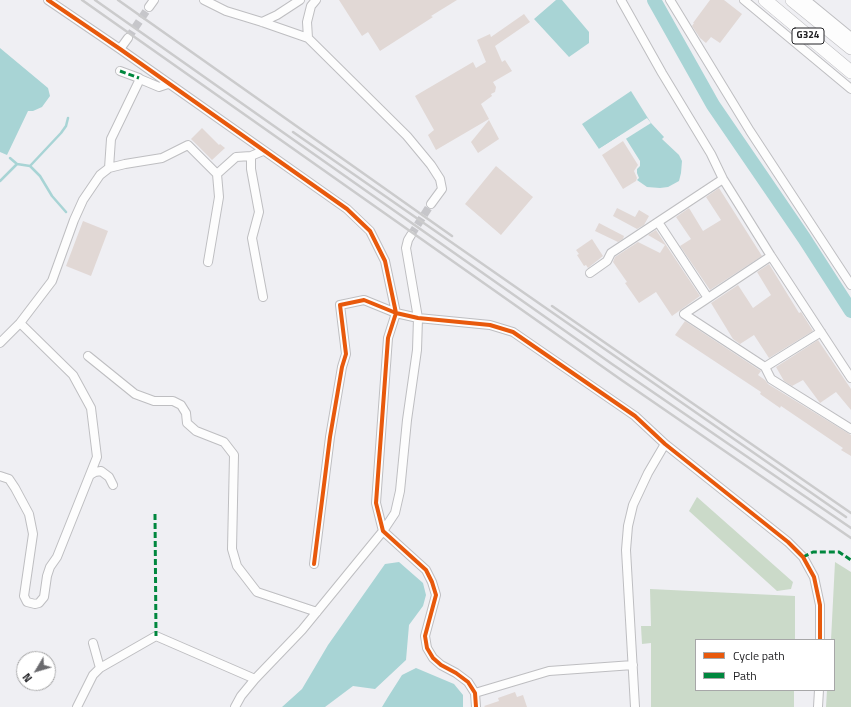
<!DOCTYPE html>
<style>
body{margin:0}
#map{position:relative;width:851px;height:707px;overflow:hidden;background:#efeff3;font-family:"Titillium Web",sans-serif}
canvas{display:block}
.legend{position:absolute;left:695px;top:639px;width:140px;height:52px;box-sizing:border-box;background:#fff;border:1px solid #a7a7a8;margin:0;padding:5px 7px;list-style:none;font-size:12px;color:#232326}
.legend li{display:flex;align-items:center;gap:8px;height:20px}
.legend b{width:20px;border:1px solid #a7a7a8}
.north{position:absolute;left:16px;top:651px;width:40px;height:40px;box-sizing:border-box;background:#fff;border:1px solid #a7a7a8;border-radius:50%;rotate:232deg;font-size:11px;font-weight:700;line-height:16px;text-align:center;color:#232326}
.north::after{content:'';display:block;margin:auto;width:14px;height:18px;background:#6a6a6e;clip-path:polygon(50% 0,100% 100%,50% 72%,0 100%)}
</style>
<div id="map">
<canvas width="851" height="707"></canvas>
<ul class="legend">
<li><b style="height:5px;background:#e8590c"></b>Cycle path</li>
<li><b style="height:5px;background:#00873e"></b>Path</li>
</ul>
<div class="north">N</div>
</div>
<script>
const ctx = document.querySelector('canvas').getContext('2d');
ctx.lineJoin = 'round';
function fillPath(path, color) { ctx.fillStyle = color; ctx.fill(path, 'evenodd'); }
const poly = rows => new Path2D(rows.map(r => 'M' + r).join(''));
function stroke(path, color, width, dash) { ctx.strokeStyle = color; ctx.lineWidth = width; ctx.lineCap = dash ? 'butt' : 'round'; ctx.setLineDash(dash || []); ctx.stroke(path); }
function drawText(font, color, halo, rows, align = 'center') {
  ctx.font = font + ' "Titillium Web",sans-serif'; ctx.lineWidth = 3.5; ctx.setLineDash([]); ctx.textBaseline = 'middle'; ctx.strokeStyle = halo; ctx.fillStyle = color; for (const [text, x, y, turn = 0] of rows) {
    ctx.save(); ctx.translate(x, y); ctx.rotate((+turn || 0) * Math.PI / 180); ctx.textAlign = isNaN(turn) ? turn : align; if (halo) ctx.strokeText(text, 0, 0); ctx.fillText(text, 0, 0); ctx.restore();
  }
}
fillPath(poly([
 [697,497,793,582,791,589,777,591,689,511],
 [835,562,851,572,851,707,826,707,827,690,834,690,834,640,831,640],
 [650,589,795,596,795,640,696,640,696,690,794,690,794,707,651,707,651,643,642,644,641,626,651,626]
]), '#cbdac9');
fillPath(poly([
 [556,0,562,0,589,32,589,43,569,57,534,19],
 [0,48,48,88,50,96,42,107,33,111,28,111,7,155,0,152],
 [631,91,651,123,664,137,662,139,679,155,682,161,681,173,679,181,668,187,660,188,647,187,637,180,639,178,637,173,637,169,640,166,640,161,623,134,599,149,582,124],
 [399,562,423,583,426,595,423,606,409,625,406,660,375,689,353,686,325,707,282,707,302,689,328,645,385,564],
 [416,668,454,684,463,695,463,707,382,707,388,697,402,675]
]), '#a8d4d5');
fillPath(poly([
 [647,118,651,123,624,140,622,137,600,151,599,149]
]), '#efeff3');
stroke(poly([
 [10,158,17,164,30,166,40,176,52,196,66,212],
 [30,166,61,133,66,126,68,118],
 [0,181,17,164]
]), '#a8d4d5', 2.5);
stroke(poly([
 [654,0,713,105,804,238,851,311]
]), '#a8d4d5', 14);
fillPath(poly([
 [339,0,457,0,431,16,433,17,380,51,368,32,362,36],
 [710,0,724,0,742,14,720,43,711,37,706,43,700,38,692,26,694,23,693,23],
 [524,14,530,22,495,46,502,62,505,60,512,71,493,82,496,87,495,92,491,94,492,96,481,104,489,119,436,150,428,135,434,130,415,96,473,62,476,68,486,62,477,40,490,34,491,37],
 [489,120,499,139,478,153,471,142],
 [202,128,219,145,220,144,225,148,212,160,191,139],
 [623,141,638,165,634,171,637,178,636,181,623,189,602,155],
 [496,166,533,197,501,235,465,204],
 [719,188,762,256,710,290,680,246,691,239,676,217,689,208,703,231,721,220,706,197],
 [617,208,635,217,639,210,649,216,644,225,637,229,613,216],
 [83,221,108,231,91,276,66,266],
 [599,223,624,236,623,239,618,242,595,231],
 [656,230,700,296,672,316,656,292,639,303,625,283,627,282,613,262,615,257,638,242,660,253,665,245,648,235],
 [592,239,603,256,588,268,586,265,584,266,577,255,579,254,576,250],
 [769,264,799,313,801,312,813,331,769,358,754,335,740,344,733,339,711,303,738,285,753,308,771,295,757,272],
 [685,321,761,371,758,375,765,380,768,384,851,435,851,456,841,450,843,448,781,406,780,408,760,394,761,392,675,335],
 [818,340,851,389,851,410,836,392,820,403,803,380,792,386,784,381,776,367],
 [515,692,517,697,523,695,527,707,485,707,484,706,499,701,498,698]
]), '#e1d8d5');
stroke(poly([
 [128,38,149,7],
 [411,235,431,204]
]), '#c6c6ca', 8, [8, 4]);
const minor = poly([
 [48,0,120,49,347,209,370,231,385,261,396,313,388,338,376,503,383,531,426,570,432,582,436,595,425,636,427,648,433,658,441,665,456,673,468,682,475,693,476,707],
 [204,0,226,11,262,22,308,38,407,136,431,165,440,179,442,189,431,204],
 [621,0,662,73,711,154,723,179,771,256,851,378],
 [670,0,750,131,851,285],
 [744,0,851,89],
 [806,0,851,37],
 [149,7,154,0],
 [262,22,277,15,300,0],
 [308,38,307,22,311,6,316,0],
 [120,49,128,38],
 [120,71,139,78],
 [251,156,251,169,259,212,252,238,263,297],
 [109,168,111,139,140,79,159,87,168,84],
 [217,174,236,157,251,156,263,151],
 [658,222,708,298],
 [771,256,684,314,765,367,771,379,851,429],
 [590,273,607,261,611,253,723,179],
 [0,343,20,323,52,281,74,220,83,200,100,175,109,168,125,164,162,158,188,145,217,174,219,197,208,262],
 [88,356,135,394,154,401,173,401,181,405,186,413,187,423,196,431,224,442,234,455,232,549,237,566,257,592,317,612],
 [765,367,821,332],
 [90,475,95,472,101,471,109,477,113,485],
 [0,476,9,479,15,488,29,514,33,534,24,596,27,602,35,604,39,603,44,597,47,576,50,567,57,557,97,457,91,408,73,375,20,323],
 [314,564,330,437,342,367,346,354,340,305,364,300,396,313,418,318,490,325,513,332,635,416,665,444,788,542,803,557,814,577,820,605,820,640],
 [93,643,100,668],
 [475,693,549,671,633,665],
 [77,707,93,675,100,668,156,636,255,679],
 [235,707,241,696,255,679,302,630,383,531,395,513,400,491,407,420,417,350,418,318,406,248,408,240,411,235],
 [635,707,626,550,628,526,633,505,648,473,665,444],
 [818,707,819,690]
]);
const trunk = poly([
 [765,0,851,72],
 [792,0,851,48]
]);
stroke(minor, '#bebec1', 10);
stroke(trunk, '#bebec1', 14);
stroke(minor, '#fdfdfd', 8);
stroke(trunk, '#fdfdfd', 13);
stroke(poly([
 [82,0,620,379,851,538],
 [95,0,612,364,851,528],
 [118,0,452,236],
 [293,132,846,517],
 [552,306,851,513]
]), '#cbcbcc', 2.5);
stroke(poly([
 [120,71,139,78],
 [155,514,156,636],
 [803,557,813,552,839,552,851,560]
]), '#00873e', 3, [6, 3]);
stroke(poly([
 [48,0,120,49,347,209,370,231,385,261,396,313,388,338,376,503,383,531,426,570,432,582,436,595,425,636,427,648,433,658,441,665,456,673,468,682,475,693,476,707],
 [314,564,330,437,342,367,346,354,340,305,364,300,396,313,418,318,490,325,513,332,635,416,665,444,788,542,803,557,814,577,820,605,820,640]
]), '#e8590c', 4);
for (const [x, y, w] of [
 [808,36,32]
]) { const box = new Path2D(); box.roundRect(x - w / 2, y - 8, w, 16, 3); ctx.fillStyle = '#fff'; ctx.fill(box); stroke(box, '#232326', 1); }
drawText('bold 10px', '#232326', null, [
 ["G324",808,36]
]);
</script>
